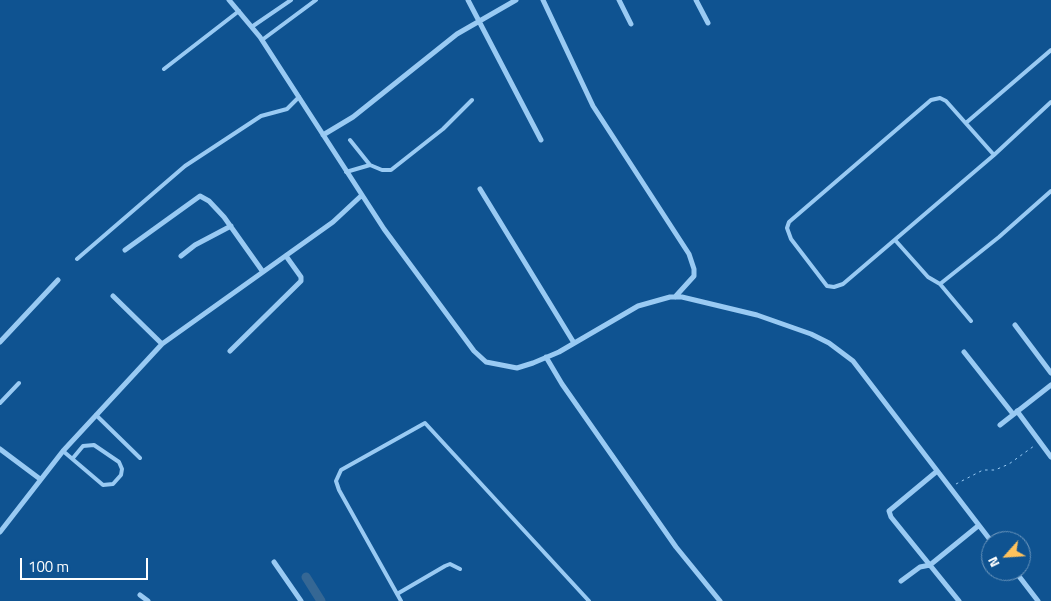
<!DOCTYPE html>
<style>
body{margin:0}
#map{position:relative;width:1051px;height:601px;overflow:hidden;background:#0f5391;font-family:"Titillium Web",sans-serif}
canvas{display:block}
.north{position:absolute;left:981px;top:531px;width:50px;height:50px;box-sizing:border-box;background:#0f5391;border:1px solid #6f98bd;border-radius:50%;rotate:244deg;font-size:14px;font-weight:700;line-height:20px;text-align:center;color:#fff}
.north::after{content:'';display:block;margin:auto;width:18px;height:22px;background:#ffc25c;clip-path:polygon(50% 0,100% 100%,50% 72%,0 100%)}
.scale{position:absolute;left:20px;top:558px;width:128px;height:22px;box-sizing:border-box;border:2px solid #fff;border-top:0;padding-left:6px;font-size:15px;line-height:18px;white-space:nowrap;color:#fff;-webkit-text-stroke:4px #0f5391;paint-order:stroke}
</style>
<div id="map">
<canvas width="1051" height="601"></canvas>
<div class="north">N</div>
<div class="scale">100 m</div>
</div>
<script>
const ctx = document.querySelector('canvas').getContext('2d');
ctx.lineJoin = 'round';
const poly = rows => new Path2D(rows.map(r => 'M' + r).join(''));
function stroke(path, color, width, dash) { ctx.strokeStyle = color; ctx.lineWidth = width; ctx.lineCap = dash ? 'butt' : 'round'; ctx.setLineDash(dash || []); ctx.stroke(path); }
stroke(poly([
 [306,577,321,601]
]), '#356794', 9);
stroke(poly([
 [956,484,983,470,995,470,1009,464,1034,446]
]), '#99caf3', 1, [2.5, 4]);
stroke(poly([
 [253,26,291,0],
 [262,40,316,0],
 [164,69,239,11],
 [967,122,1051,50],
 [350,140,370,165],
 [994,155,946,101,940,98,931,100,789,222,787,228,791,239,827,286,834,287,843,284,994,155,1051,102],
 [346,172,370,165,382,170,391,170,443,129,472,100],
 [895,240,928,277,940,284,971,321],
 [77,259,185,166,261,116,287,109,299,97],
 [940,284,999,237,1051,191],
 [0,403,19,383],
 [96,415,140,458],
 [63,451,103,485,113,484,121,475,122,469,119,462,94,445,83,446,73,458],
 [397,594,445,566,450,564,460,569],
 [401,601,339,490,336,481,341,470,425,423,589,601]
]), '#99caf3', 4);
stroke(poly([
 [229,0,260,37,384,229,474,351,486,362,517,368,533,363,559,352,638,306,670,297,682,297,757,315,811,334,829,343,853,361,991,541],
 [468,0,541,140],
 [543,0,593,106,689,254,694,269,694,276,675,297],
 [619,0,631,24],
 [696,0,708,23],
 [323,135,353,117,457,34,516,0],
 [480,189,574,343],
 [125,250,200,196,209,201,224,217,263,272],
 [181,256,195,245,231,226],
 [113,296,162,344],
 [1015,325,1051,373],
 [0,342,58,280],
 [230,351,301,281,301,277,286,256],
 [964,352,1013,414],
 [546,357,562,384,676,547,720,601],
 [1017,411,1051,457],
 [1000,425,1051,385],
 [0,449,40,479],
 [936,472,889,511,891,517,959,601],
 [0,532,63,451,162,344,333,222,362,195],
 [274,562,301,601],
 [1015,571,1038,601],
 [901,581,920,567,930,565,978,526],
 [140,595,148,601]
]), '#99caf3', 5);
</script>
